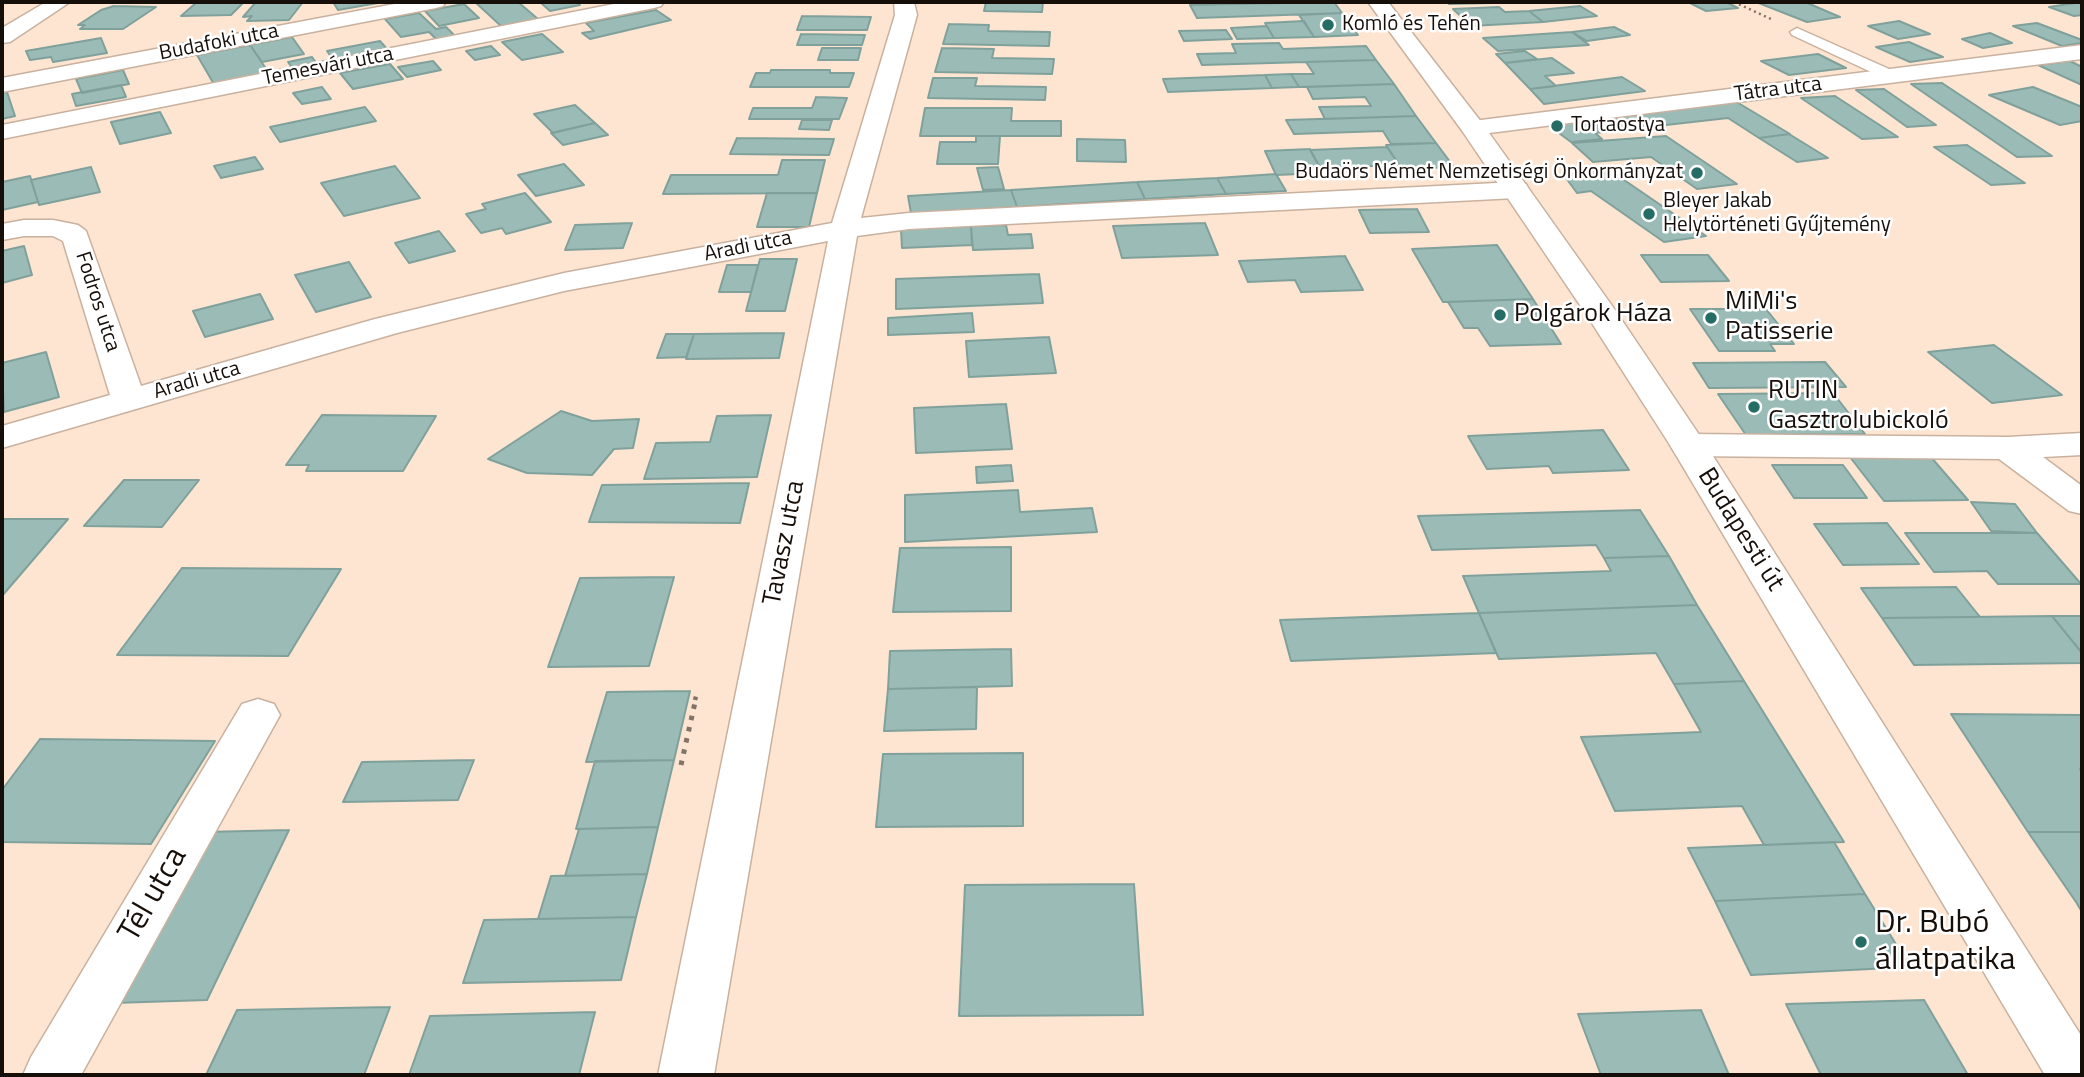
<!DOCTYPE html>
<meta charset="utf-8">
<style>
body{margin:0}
#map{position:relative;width:2084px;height:1077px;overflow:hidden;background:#fee5d2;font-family:"Titillium Web",sans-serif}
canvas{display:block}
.frame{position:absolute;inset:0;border:4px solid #160e08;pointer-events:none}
</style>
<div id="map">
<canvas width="2084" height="1077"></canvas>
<div class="frame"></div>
</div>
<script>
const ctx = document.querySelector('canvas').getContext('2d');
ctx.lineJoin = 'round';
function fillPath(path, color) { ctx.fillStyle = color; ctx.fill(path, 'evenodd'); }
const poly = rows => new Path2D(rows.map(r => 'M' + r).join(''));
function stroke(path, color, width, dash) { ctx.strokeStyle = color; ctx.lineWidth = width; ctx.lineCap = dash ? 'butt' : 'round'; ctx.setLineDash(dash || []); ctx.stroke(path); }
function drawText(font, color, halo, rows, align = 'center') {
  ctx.font = font + ' "Titillium Web",sans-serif'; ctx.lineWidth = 5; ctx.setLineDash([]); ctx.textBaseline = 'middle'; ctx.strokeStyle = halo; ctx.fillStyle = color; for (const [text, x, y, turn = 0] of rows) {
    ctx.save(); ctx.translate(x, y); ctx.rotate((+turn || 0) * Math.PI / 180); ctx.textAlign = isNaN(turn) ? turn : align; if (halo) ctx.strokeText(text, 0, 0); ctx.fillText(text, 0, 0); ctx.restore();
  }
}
const building = poly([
 [197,2,244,2,231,15,181,16,197,2],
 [256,2,303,2,289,20,247,21,252,16,243,17,256,2],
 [333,2,377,2,378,3,338,10,333,2],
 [475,2,518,2,538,19,501,26,475,2],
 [540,2,576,2,580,5,550,11,540,2],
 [986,2,1043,2,1042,12,984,11,986,2],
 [1334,2,1342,13,1197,18,1190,5,1334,2],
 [1447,2,1536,2,1449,4,1447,2],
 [1688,2,1726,2,1738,8,1706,11,1688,2],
 [1756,2,1805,2,1840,17,1807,22,1756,2],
 [2082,2,2082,15,2074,16,2049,7,2082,2],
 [464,4,479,18,439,26,425,11,464,4],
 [114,6,156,7,123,29,80,29,85,25,78,25,101,10,114,6],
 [1580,6,1597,16,1543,22,1529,11,1580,6],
 [1499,7,1505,12,1529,11,1543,22,1471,26,1453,9,1499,7],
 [656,10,671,20,590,39,582,33,594,31,586,23,656,10],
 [419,13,436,29,446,27,456,37,437,40,429,32,401,37,385,19,419,13],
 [1342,13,1358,35,1314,37,1299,15,1342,13],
 [802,16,871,17,867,30,797,30,802,16],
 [1304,21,1314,37,1274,38,1265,23,1304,21],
 [1899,21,1930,34,1898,39,1868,26,1899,21],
 [2037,23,2082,40,2082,43,2062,46,2013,26,2037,23],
 [949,24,989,25,988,31,1050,32,1049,46,943,44,949,24],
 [1267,26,1274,38,1237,39,1231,28,1267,26],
 [1614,27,1630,35,1587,41,1572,32,1614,27],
 [1226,30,1232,39,1184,41,1179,31,1226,30],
 [1572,32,1589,45,1498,51,1483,38,1572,32],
 [1990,33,2012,43,1983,48,1962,39,1990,33],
 [542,34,563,52,522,60,502,42,542,34],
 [801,34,865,35,862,45,797,45,801,34],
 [292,37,304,54,262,62,250,45,292,37],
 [101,38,107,53,53,62,51,57,30,60,26,51,101,38],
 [380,41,388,50,334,61,327,51,380,41],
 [1909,42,1943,57,1910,62,1876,47,1909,42],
 [1279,43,1283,49,1366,46,1376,60,1202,65,1197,54,1236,53,1232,44,1279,43],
 [250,45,271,76,215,86,197,55,250,45],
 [491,46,500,55,475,60,466,51,491,46],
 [822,48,861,48,858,60,818,60,822,48],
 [942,48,994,49,992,58,1054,59,1052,74,935,72,942,48],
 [1525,51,1537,59,1505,63,1496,54,1525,51],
 [1818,54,1846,68,1789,75,1761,61,1818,54],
 [312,57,317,64,293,69,288,62,312,57],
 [1552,58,1574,73,1545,76,1556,86,1530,89,1505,63,1552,58],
 [1376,60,1394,84,1299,87,1291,74,1314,74,1306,62,1376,60],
 [433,61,441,70,407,77,398,67,433,61],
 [2070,61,2082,67,2082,85,2038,65,2070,61],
 [390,64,403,79,353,89,340,73,390,64],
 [123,70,129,84,82,93,76,79,123,70],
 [771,70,830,70,830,73,854,73,849,87,750,87,756,73,770,73,771,70],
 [1291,74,1299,87,1272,88,1265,75,1291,74],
 [1265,75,1272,88,1168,92,1163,79,1265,75],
 [1622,77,1645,91,1544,104,1530,89,1622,77],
 [933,78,977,78,975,86,1046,87,1045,100,928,98,933,78],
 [1942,83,2052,156,2017,157,1911,84,1942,83],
 [1394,84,1416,116,1325,119,1319,107,1371,106,1365,97,1313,99,1307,87,1394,84],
 [121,85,126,97,76,106,72,94,121,85],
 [322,87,331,99,302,104,293,93,322,87],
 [2033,87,2082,107,2082,121,2060,125,1989,95,2033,87],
 [1884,89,1936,125,1907,127,1856,90,1884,89],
 [7,92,15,116,2,119,2,93,7,92],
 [1835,96,1898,137,1862,139,1801,98,1835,96],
 [816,97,847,98,839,119,749,119,753,108,812,108,816,97],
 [1735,101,1790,134,1759,138,1728,118,1595,133,1602,139,1571,142,1544,122,1735,101],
 [575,105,595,123,553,133,534,114,575,105],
 [365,107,376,121,280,142,270,127,365,107],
 [925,108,1012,108,1011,121,1061,121,1061,136,920,136,925,108],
 [160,112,171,133,120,144,111,122,160,112],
 [1416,116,1436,143,1391,144,1383,131,1294,134,1286,120,1416,116],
 [802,120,832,120,829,130,799,129,802,120],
 [595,123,608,135,563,145,551,133,595,123],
 [1789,134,1828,158,1797,162,1759,138,1789,134],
 [976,136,1000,136,998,164,937,164,940,142,976,142,976,136],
 [1666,136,1737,184,1697,189,1651,157,1593,162,1572,143,1666,136],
 [737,138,834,139,829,155,730,154,737,138],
 [1077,139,1125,140,1126,162,1077,161,1077,139],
 [1436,143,1454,167,1402,169,1386,145,1436,143],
 [1967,145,2025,183,1991,185,1934,147,1967,145],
 [1387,147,1399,165,1320,168,1310,150,1387,147],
 [1310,149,1323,173,1276,175,1265,151,1310,149],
 [255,157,263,169,221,178,214,166,255,157],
 [782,160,825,160,817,193,663,194,671,175,778,175,782,160],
 [564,164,584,185,536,196,518,175,564,164],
 [395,166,420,198,344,216,321,183,395,166],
 [91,167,100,192,39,205,31,180,91,167],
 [998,167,1004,189,983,190,977,168,998,167],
 [1608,169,1706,236,1664,242,1591,191,1577,193,1563,174,1608,169],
 [1276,174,1286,191,1226,194,1217,178,1276,174],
 [30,176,38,202,2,210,2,182,30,176],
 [1217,178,1226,194,1145,199,1137,182,1217,178],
 [1137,182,1145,199,1017,207,1011,190,1137,182],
 [1011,190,1017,207,911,213,908,196,1011,190],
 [525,193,551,222,506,234,502,228,481,233,466,214,486,209,482,204,525,193],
 [767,193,817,193,809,227,757,227,767,193],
 [1417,209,1429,232,1370,233,1359,210,1417,209],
 [632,223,623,248,565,250,575,225,632,223],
 [1205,223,1218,255,1122,258,1113,226,1205,223],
 [1006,225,1008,235,1031,234,1033,248,973,250,971,226,1006,225],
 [971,226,972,245,902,248,901,229,971,226],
 [439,231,455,251,409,263,395,243,439,231],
 [1497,245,1533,299,1443,302,1412,249,1497,245],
 [24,246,32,275,2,283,2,251,24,246],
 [1641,255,1708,255,1729,281,1661,282,1641,255],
 [1345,256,1363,290,1301,292,1295,280,1248,282,1239,261,1345,256],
 [760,259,797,259,785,311,746,311,760,259],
 [349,262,371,297,316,312,295,275,349,262],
 [727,265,758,265,751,292,719,292,727,265],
 [1039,274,1043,303,896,309,896,279,1039,274],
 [260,294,273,319,205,337,193,311,260,294],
 [1533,299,1561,344,1490,346,1478,328,1464,328,1448,302,1533,299],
 [1690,309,1766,309,1794,344,1770,344,1775,351,1719,351,1690,309],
 [972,313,974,332,888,335,888,318,972,313],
 [784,333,779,358,686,359,694,334,784,333],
 [666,334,694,334,686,357,657,358,666,334],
 [1049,337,1056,373,969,377,966,341,1049,337],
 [1994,345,2062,395,1992,403,1928,352,1994,345],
 [46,352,59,397,4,412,2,363,46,352],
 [1825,362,1846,387,1709,388,1693,363,1825,362],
 [1833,393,1865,434,1746,435,1718,394,1833,393],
 [1006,404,1012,449,916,453,914,408,1006,404],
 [561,411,592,421,639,419,633,448,614,449,592,475,527,473,488,459,561,411],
 [322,415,436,416,403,471,306,471,309,465,286,465,322,415],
 [771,415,757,477,644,479,656,443,710,442,717,416,771,415],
 [1603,430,1629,470,1553,473,1549,466,1487,469,1468,436,1603,430],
 [1930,456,1968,500,1884,501,1850,457,1930,456],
 [1011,465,1013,481,977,483,976,467,1011,465],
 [1772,465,1843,465,1867,498,1794,498,1772,465],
 [124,480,199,480,162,527,84,526,124,480],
 [749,483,740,523,589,522,602,485,749,483],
 [1018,490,1020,512,1092,508,1097,532,905,542,905,495,1018,490],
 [1971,502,2015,504,2037,533,1991,531,1971,502],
 [1640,510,1669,556,1604,558,1596,545,1432,550,1418,516,1640,510],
 [2,519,68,519,2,596,2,519],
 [1887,523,1919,564,1843,565,1814,524,1887,523],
 [1905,533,2037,533,2081,584,1998,584,1987,571,1934,572,1905,533],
 [1011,547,1011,611,893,612,900,548,1011,547],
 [1669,556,1697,605,1479,613,1463,576,1611,571,1604,558,1669,556],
 [182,568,341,569,288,656,117,655,182,568],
 [674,577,649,666,548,667,580,578,674,577],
 [1956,587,1980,617,1882,618,1861,588,1956,587],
 [1697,605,1744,681,1674,684,1656,653,1499,659,1479,613,1697,605],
 [1479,613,1496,653,1291,661,1280,620,1479,613],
 [2052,616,2082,653,2082,663,1914,665,1882,618,2052,616],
 [2052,616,2082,616,2082,653,2052,616],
 [1011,649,1012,686,888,689,890,651,1011,649],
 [1744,681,1844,842,1764,845,1742,806,1615,811,1581,737,1701,732,1674,684,1744,681],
 [977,687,976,729,884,731,888,689,977,687],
 [690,691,674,760,586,762,607,692,690,691],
 [1951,714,2082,715,2082,769,2080,769,2082,772,2082,832,2028,832,1951,714],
 [40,739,215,741,151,844,2,842,2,790,40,739],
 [1023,753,1023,826,876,827,883,754,1023,753],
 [474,760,458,800,343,802,362,762,474,760],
 [674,760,658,827,576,829,595,761,674,760],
 [658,827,647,874,565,876,579,829,658,827],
 [289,830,207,1000,113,1003,205,832,289,830],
 [2028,832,2082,832,2082,912,2076,902,2028,832],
 [1834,842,1865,894,1715,901,1688,848,1834,842],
 [647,874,636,917,538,919,551,876,647,874],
 [1134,884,1143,1015,959,1016,965,885,1134,884],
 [1865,894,1910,967,1751,975,1715,901,1865,894],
 [636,917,621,980,463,983,484,920,636,917],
 [1924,1000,1968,1075,1821,1075,1786,1004,1924,1000],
 [390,1007,364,1075,206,1075,237,1010,390,1007],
 [1701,1010,1729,1075,1601,1075,1578,1014,1701,1010],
 [595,1012,579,1075,409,1075,430,1016,595,1012]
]);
fillPath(building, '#9bbcb6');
stroke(building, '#80a19b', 2);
const service = poly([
 [1797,28,1898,73,1900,76,1892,81,1886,79,1792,35,1790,32,1797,28]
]);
const minor = poly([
 [46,2,70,2,10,42,2,43,2,28,46,2],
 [405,2,446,2,443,6,436,8,2,92,2,78,405,2],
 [624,2,664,2,661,6,654,8,2,139,2,125,624,2],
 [894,2,914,2,917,15,861,218,909,213,1516,182,1526,184,1529,190,1526,196,1516,198,909,229,857,236,714,1075,658,1075,828,241,564,291,397,333,2,448,2,426,110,395,63,241,53,236,24,236,2,240,2,224,24,220,53,220,78,225,86,231,141,386,375,319,564,273,832,223,895,15,894,2],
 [2082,45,2082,59,1473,135,1464,133,1461,128,1464,123,1473,121,2082,45],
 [2082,433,2082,455,2043,457,2082,486,2082,514,2069,511,1999,459,1688,456,1675,453,1670,445,1675,437,1688,434,2008,437,2082,433],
 [258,699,274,704,280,715,81,1075,23,1075,31,1057,242,704,258,699]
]);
const primary = poly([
 [1368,2,1388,2,1482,123,1615,310,1706,445,2082,1037,2082,1075,2045,1075,1670,445,1588,317,1463,132,1368,2]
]);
stroke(service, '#c9b19f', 3);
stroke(minor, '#c9b19f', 3);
stroke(primary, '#c9b19f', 3);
stroke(poly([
 [1734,2,1771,19]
]), '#837367', 2.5, [2, 3.5]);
stroke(poly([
 [695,700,697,693]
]), '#837367', 4.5, [3.5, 5]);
stroke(poly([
 [681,765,696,698]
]), '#837367', 5, [4.5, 7]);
fillPath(service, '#fff');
fillPath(minor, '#fff');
fillPath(primary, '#fff');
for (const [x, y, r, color] of [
 [1328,25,7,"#256d64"],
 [1557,126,7,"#256d64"],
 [1697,173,7,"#256d64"],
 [1649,214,7,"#256d64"],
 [1500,315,7,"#256d64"],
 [1711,318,7,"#256d64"],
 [1754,407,7,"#256d64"],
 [1861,942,7,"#256d64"]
]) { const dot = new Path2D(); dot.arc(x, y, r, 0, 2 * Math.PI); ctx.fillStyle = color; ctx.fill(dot); stroke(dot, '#fff', 2.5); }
drawText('21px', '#160e08', '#fff', [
 ["Komló és Tehén",1342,25],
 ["Tortaostya",1571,126],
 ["Budaörs Német Nemzetiségi Önkormányzat",1683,173,"right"],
 ["Bleyer Jakab",1663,202],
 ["Helytörténeti Gyűjtemény",1663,226]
], 'left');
drawText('21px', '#160e08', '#fff', [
 ["Budafoki utca",219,43,-11],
 ["Temesvári utca",328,67,-11],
 ["Tátra utca",1778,90,-7],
 ["Aradi utca",748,247,-11],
 ["Fodros utca",97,302,72],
 ["Aradi utca",197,381,-16]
]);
drawText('26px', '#160e08', '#fff', [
 ["MiMi's",1725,303],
 ["Patisserie",1725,333],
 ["Polgárok Háza",1514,315],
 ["RUTIN",1768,392],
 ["Gasztrolubickoló",1768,422]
], 'left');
drawText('26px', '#160e08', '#fff', [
 ["Budapesti út",1740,530,58],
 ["Tavasz utca",785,543,-79]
]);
drawText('32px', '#160e08', '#fff', [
 ["Tél utca",154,895,-60]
]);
drawText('32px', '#160e08', '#fff', [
 ["Dr. Bubó",1875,924],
 ["állatpatika",1875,961]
], 'left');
</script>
